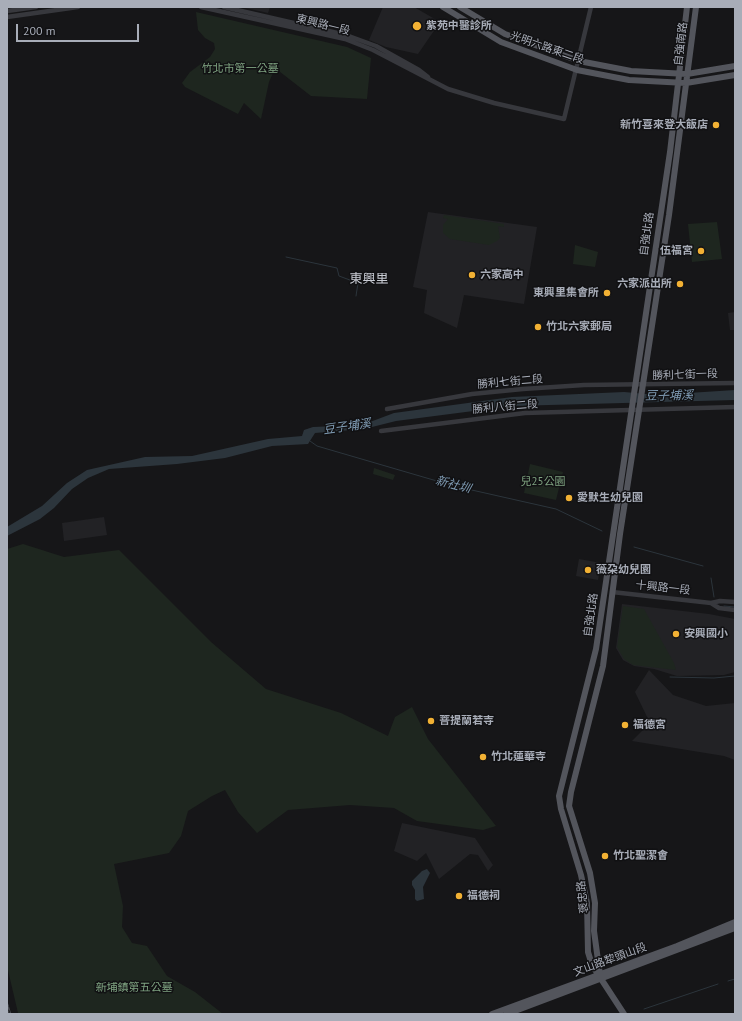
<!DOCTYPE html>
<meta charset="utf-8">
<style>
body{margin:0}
#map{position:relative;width:742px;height:1021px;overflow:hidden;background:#161618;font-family:"PT Sans",sans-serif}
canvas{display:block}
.frame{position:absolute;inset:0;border:8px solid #a8adb8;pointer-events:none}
.scale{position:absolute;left:16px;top:24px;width:123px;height:18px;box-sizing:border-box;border:2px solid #a8adb8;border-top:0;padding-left:5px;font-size:12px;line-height:14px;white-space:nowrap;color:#a8adb8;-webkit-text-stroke:3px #111113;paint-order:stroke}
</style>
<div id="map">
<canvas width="742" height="1021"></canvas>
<div class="frame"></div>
<div class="scale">200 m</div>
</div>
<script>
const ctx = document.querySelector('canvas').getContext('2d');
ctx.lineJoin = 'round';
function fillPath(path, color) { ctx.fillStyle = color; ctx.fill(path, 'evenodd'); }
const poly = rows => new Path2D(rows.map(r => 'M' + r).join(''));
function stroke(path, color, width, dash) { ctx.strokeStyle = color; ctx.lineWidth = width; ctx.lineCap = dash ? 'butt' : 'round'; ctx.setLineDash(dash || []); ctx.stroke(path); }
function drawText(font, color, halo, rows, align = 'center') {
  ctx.font = font + ' "PT Sans","Noto Sans TC",sans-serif'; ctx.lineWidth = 3; ctx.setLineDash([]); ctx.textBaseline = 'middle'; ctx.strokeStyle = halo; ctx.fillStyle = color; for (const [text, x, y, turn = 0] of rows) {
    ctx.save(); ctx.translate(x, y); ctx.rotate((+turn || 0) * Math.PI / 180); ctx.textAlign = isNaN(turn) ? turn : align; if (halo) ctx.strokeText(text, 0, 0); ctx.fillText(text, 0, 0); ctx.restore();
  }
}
fillPath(poly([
 [241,7,270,7,268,13],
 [383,7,414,7,440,22,418,54,386,47,369,40],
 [428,212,537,227,524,304,464,295,457,328,424,313,427,290,413,287],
 [735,312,735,330,730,330,728,313],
 [104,517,107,535,64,541,62,523],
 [579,559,601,563,598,580,576,576],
 [622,604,709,614,735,619,735,672,724,675,677,676,654,669,634,666,623,660,616,648],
 [649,670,673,695,706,706,735,703,735,760,724,756,632,741,650,723,635,692],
 [402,823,475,838,493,865,488,871,478,855,470,854,439,879,426,853,417,861,394,851]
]), '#222225');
fillPath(poly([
 [196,12,347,47,371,58,367,99,311,96,275,68,269,82,261,119,244,103,238,114,185,87,182,83,190,72,210,57,215,49,214,43,205,38,198,30],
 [444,215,504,224,504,227,498,226,500,238,497,241,489,245,450,239,443,233,443,225,448,219,443,218],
 [717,222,722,259,692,262,688,224],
 [575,245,598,252,595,267,573,264],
 [530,464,563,472,556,500,524,493],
 [374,468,395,475,393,480,373,474],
 [23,544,64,557,119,550,211,642,266,689,341,713,388,736,395,717,412,707,428,739,496,826,483,830,417,821,394,808,350,805,288,810,257,833,238,812,225,790,212,796,188,811,181,836,169,853,114,864,123,906,122,927,132,943,147,946,167,976,195,992,223,1014,18,1013,7,966,7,549],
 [623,606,644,609,674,663,676,670,633,665,624,659,617,647]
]), '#1e261f');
fillPath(poly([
 [735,390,735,400,512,406,396,421,364,429,315,433,308,444,272,446,225,458,177,464,109,469,88,478,72,489,54,508,40,519,7,536,7,527,42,506,67,483,87,470,145,457,192,456,268,439,302,436,304,430,313,427,362,425,394,413,512,397,624,392,657,395],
 [427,869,430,873,423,887,424,899,417,901,415,899,415,890,412,885,412,881,422,871]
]), '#2c353c');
stroke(poly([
 [286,257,337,268,339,276,358,283,356,296],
 [310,441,317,446,454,486,556,509,602,531],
 [634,547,703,566],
 [711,578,714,597],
 [724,606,735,607],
 [670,677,714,678,735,676],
 [728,981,735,979],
 [644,1009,718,984]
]), '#2c353c', 1);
stroke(poly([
 [201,7,345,39,373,50,448,89,494,103,564,119,591,7],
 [224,7,346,35,376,46,419,70,428,77],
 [7,11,36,7],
 [7,17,78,7],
 [387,409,472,394,523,389,584,385,735,383],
 [381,431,525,413,735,407],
 [612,592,711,603,720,601,735,602],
 [711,603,719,608,735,610]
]), '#37383d', 4.5);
stroke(poly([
 [443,7,501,42,577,70,629,80,686,83,735,75],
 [460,7,505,34,579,61,631,71,687,74,735,66],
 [600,975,594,931,595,903,590,873,569,806,571,792,603,666,620,534,669,215,696,7],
 [492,1014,677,946,735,922],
 [507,1014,735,928],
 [624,1014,592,965,588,952,587,903,581,875,561,809,559,796,596,649,670,152,687,7]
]), '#53555c', 6);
const rail = poly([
 [7,1004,10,1014]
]);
stroke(rail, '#4a4c52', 2.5);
stroke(rail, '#111113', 1, [3]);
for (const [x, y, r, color] of [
 [417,26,5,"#f2b134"],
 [716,125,4,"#f2b134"],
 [701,251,4,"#f2b134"],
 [472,275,4,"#f2b134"],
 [680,284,4,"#f2b134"],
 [607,293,4,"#f2b134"],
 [538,327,4,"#f2b134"],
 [569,498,4,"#f2b134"],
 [588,570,4,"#f2b134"],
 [676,634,4,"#f2b134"],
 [431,721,4,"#f2b134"],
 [625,725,4,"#f2b134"],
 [483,757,4,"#f2b134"],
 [605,856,4,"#f2b134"],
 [459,896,4,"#f2b134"]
]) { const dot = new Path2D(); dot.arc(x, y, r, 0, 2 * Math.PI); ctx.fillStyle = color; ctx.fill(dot); stroke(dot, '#111113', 1.5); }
drawText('11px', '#a8adb8', '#111113', [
 ["東興路一段",323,25,14],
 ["自強南路",681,44,-83],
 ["光明六路東二段",547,48,19],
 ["自強北路",647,234,-82],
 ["勝利七街一段",685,375,-2],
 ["勝利七街二段",510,382,-5],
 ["勝利八街二段",505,407,-5],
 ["十興路一段",663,588,6],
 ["自強北路",591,615,-82],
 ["褒忠路",583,897,-96],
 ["文山路犂頭山段",610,960,-20]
]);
drawText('bold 11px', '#a8adb8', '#111113', [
 ["紫苑中醫診所",426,26],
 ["新竹喜來登大飯店",708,125,"right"],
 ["伍福宮",693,251,"right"],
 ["六家高中",480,275],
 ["六家派出所",672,284,"right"],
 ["東興里集會所",599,293,"right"],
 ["竹北六家郵局",546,327],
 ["愛默生幼兒園",577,498],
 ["薇朶幼兒園",596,570],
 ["安興國小",684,634],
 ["菩提蘭若寺",439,721],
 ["福德宮",633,725],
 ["竹北蓮華寺",491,757],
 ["竹北聖潔會",613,856],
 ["福德祠",467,896]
], 'left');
drawText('11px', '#7fa381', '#111113', [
 ["竹北市第一公墓",240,69],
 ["兒25公園",543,482],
 ["新埔鎮第五公墓",134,988]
]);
drawText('italic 12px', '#7f9bb3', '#111113', [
 ["豆子埔溪",669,396,-1],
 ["豆子埔溪",347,427,-8],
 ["新社圳",453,485,15]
]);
drawText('13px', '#c9ccd4', '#111113', [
 ["東興里",369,279]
]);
</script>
